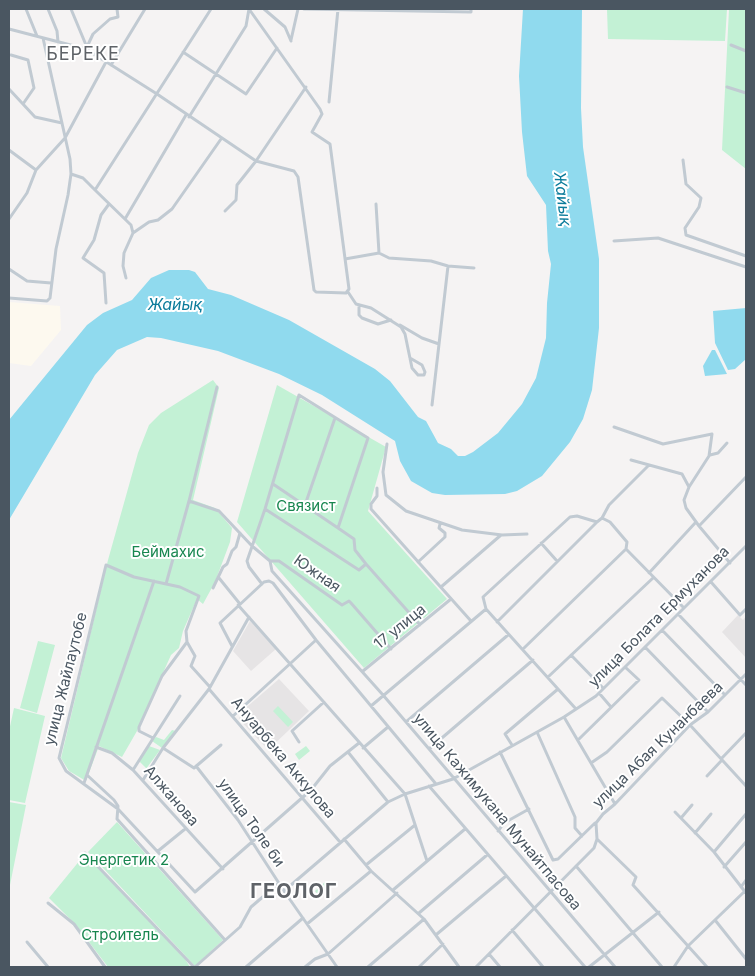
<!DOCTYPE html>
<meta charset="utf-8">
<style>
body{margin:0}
#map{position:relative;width:755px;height:976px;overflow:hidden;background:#f5f3f3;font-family:Inter,sans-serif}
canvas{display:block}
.frame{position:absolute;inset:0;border:10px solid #4a5661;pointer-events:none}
</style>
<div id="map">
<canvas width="755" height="976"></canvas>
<div class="frame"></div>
</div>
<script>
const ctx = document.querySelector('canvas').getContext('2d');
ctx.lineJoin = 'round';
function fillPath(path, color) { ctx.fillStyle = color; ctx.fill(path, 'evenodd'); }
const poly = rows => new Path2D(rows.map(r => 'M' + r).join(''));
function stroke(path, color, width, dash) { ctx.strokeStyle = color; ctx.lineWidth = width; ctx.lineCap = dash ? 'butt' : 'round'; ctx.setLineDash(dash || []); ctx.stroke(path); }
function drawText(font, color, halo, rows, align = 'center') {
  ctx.font = font + ' Inter,sans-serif'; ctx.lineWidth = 4; ctx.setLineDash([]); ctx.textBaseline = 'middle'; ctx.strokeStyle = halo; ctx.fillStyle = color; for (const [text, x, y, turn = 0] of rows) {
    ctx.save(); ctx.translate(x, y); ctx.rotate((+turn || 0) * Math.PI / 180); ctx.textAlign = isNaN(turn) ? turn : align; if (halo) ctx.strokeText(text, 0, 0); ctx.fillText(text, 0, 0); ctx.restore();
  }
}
fillPath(poly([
 [9,302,60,306,61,330,31,366,9,363]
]), '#fdf9ef');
fillPath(poly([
 [738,615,743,620,746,616,746,658,722,632],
 [250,621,276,649,251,671,233,651],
 [279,679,309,711,268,750,239,719,241,712]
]), '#e6e4e5');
fillPath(poly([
 [607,9,727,9,725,41,608,39],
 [729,9,746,9,746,169,722,150],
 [213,380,219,388,193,500,215,508,232,528,230,542,215,582,203,604,197,599,183,631,179,648,171,655,137,731,122,757,99,746,86,781,69,771,61,758,108,560,138,453,149,425,161,413],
 [277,385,386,447,368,511,447,599,364,668,237,522],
 [38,641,55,645,37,713,20,708],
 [278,706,293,722,288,727,273,711],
 [14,708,45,716,25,803,9,800,9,731],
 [172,730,176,731,162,748,152,741,156,737,164,740],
 [149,746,160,750,143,773,146,768,139,761],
 [306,746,310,751,299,760,295,754],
 [9,802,26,805,9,890],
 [117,822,223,940,195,966,88,852],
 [85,854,185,959,190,967,108,967,76,925,49,898],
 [325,882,329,887,319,896,315,891]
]), '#c3f1d5');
fillPath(poly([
 [523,9,582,9,581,108,583,147,599,259,599,328,592,390,583,419,570,442,542,476,517,491,505,494,445,495,432,493,411,481,400,461,395,441,322,395,279,374,218,351,161,338,147,337,117,350,95,375,9,520,9,420,87,325,103,313,132,300,151,278,169,270,189,270,195,272,208,289,231,295,289,320,375,369,390,381,418,417,426,421,438,443,451,449,458,456,465,456,473,452,498,433,522,404,536,378,546,338,547,303,551,264,548,251,546,205,527,176,522,132,519,76],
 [746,308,746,359,735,369,728,370,715,343,713,311],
 [712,350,715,350,727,374,705,376,703,366]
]), '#90daee');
stroke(poly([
 [26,9,37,36],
 [48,9,57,31,58,42],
 [71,9,86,45],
 [264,9,285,27,291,41],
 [304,9,471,12,471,9],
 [9,29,86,49,157,94,256,161,294,171,298,177,314,290,316,292,346,293,349,289,330,144,312,132,322,114,320,109,249,9],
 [291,40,298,9],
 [731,45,746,51],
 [86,49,93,34,110,19,118,17,117,9],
 [183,52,246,94,277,48],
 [11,55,28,60,34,88,23,104],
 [111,65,145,9],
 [727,87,746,93],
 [9,89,35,117,62,123],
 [329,102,338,9],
 [189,117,246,26,249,9],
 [9,150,36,170],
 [683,160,686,184,701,198,699,207,685,228,686,235,746,256],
 [71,174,83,178,95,190,131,225,133,233],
 [95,190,211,9],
 [376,204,379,253],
 [225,211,236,200,237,185,256,161,306,87],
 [9,219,27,193,36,170,65,138,106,62],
 [125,219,186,115],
 [614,241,658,238,746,267],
 [345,259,379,253,389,258,431,261,448,266,474,268],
 [9,269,27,281,51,283],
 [126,278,123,266,124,253,133,233,149,222,158,220,172,209,221,139],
 [348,292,356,304,371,308,401,327,405,334,412,368,418,375,424,375,425,372,422,365,410,358],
 [9,298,47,301,50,298,56,249,68,195,71,174,70,159,43,38],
 [106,303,104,273,83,258,94,240,101,215,109,204],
 [359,305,359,315,362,318,378,324,391,320],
 [400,325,422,338,439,344],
 [432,405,448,266],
 [614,427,663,444,712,434,709,456,689,487,684,500,686,508,699,526,730,563],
 [387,444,383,472,386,495,406,511,462,530,502,535,527,534],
 [710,455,718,453,727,443],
 [631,460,682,474,689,487],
 [377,488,377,496,371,504,371,509,471,621],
 [189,501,219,511,252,546,270,561,279,561,342,605,349,601,351,603,391,649],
 [305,505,335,418],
 [265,509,359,570,366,564,355,550,354,539,338,528],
 [602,518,609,505,649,465],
 [699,526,746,477],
 [541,543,557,561],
 [626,549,684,608],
 [270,561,272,571,383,695,615,967],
 [418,562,445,537,445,533,439,528,440,524],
 [366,564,420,625],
 [649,573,696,522],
 [219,578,240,604],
 [711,582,740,615,746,609],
 [166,584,189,501,217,387],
 [262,584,249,567,247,561,265,509,299,395,368,438,338,528,273,484],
 [441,587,501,535],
 [213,588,223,567,227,564,232,551,236,547,240,533],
 [238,605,405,794,427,861],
 [678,614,746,685],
 [497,622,597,522,602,518,610,522,627,542,626,549,523,649],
 [662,630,725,695],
 [187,642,195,656,191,666,209,686],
 [232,646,220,623,264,582,269,581,273,583,316,640,436,784],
 [645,647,708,712],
 [571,655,603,688],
 [363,671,451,599],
 [548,677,653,578],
 [209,689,340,842],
 [599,693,611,707],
 [371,706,486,609],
 [576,709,486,609,483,597,570,517,577,516,597,522],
 [233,716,316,640],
 [564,717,615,804],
 [406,722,508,635],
 [537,732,575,817,575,828,582,836],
 [153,738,139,731,139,727,162,676,187,642,186,631,199,596,180,587,134,577,106,565,59,758,66,771,118,809,195,892,311,790,330,766,359,743],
 [578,740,639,680,625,667],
 [299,742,292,731,324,702],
 [512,745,505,734,558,689],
 [96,747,112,753,133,770,223,869],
 [163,748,194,768,221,745],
 [363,748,388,727],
 [429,749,533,660],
 [348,752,388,802],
 [500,752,553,860,558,859,595,823],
 [721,759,746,733],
 [591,763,607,752,662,698,690,725,746,786],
 [196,766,238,820,284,891,337,967],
 [133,770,180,696],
 [87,775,114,800,118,806,117,819,225,940],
 [707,776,722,760],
 [143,780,163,748,209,689,249,617],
 [84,783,154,581],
 [429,786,585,967],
 [675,812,714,852,746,893],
 [681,818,692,805],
 [498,831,504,823,529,809],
 [695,833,711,814],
 [344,839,371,871,424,919,459,967],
 [597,839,636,877,633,885,707,967],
 [158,851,185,829],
 [714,852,746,814],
 [85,853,194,967],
 [366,865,415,825],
 [576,866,662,967],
 [724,867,746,842],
 [741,887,746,880],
 [393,890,465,829],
 [284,891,388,802,405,794,453,779,564,717,596,696,746,546],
 [48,903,74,924,105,967],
 [419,913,487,855],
 [715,920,746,959],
 [307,924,371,871],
 [512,930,543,967],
 [437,934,506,876],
 [27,942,48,967],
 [489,954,500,967],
 [195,967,240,927,251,907,279,883],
 [246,967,303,918],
 [305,967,315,959,328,954,397,893],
 [368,967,424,919],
 [419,967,443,944],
 [476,967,594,848,597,839,596,823,603,814,615,804,690,725,708,712,746,674],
 [589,967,659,912],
 [674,967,688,946,745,891]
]), '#c1cad2', 3);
drawText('15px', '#17864f', '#fff', [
 ["Связист",306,506],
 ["Беймахис",168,552],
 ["Энергетик 2",124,860],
 ["Строитель",120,935]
]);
drawText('15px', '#4a5661', '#fff', [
 ["Южная",317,574,35],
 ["улица Болата Ермуханова",659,617,-45],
 ["17 улица",400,627,-39],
 ["улица Жайлаутобе",66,679,-76],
 ["улица Абая Кунанбаева",658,745,-44],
 ["Ануарбека Аккулова",283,758,50],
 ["Алжанова",171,796,49],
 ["улица Кажимукана Мунайтпасова",497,812,50],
 ["улица Толе би",251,823,55]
]);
drawText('italic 16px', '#0c7c9b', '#fff', [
 ["Жайық",562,199,83],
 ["Жайық",175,305]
]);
ctx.letterSpacing = '1px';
drawText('18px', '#5f6368', '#fff', [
 ["БЕРЕКЕ",83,55]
]);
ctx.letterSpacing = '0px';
ctx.letterSpacing = '1px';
drawText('bold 20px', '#5f6368', '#fff', [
 ["ГЕОЛОГ",294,892]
]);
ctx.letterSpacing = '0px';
</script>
